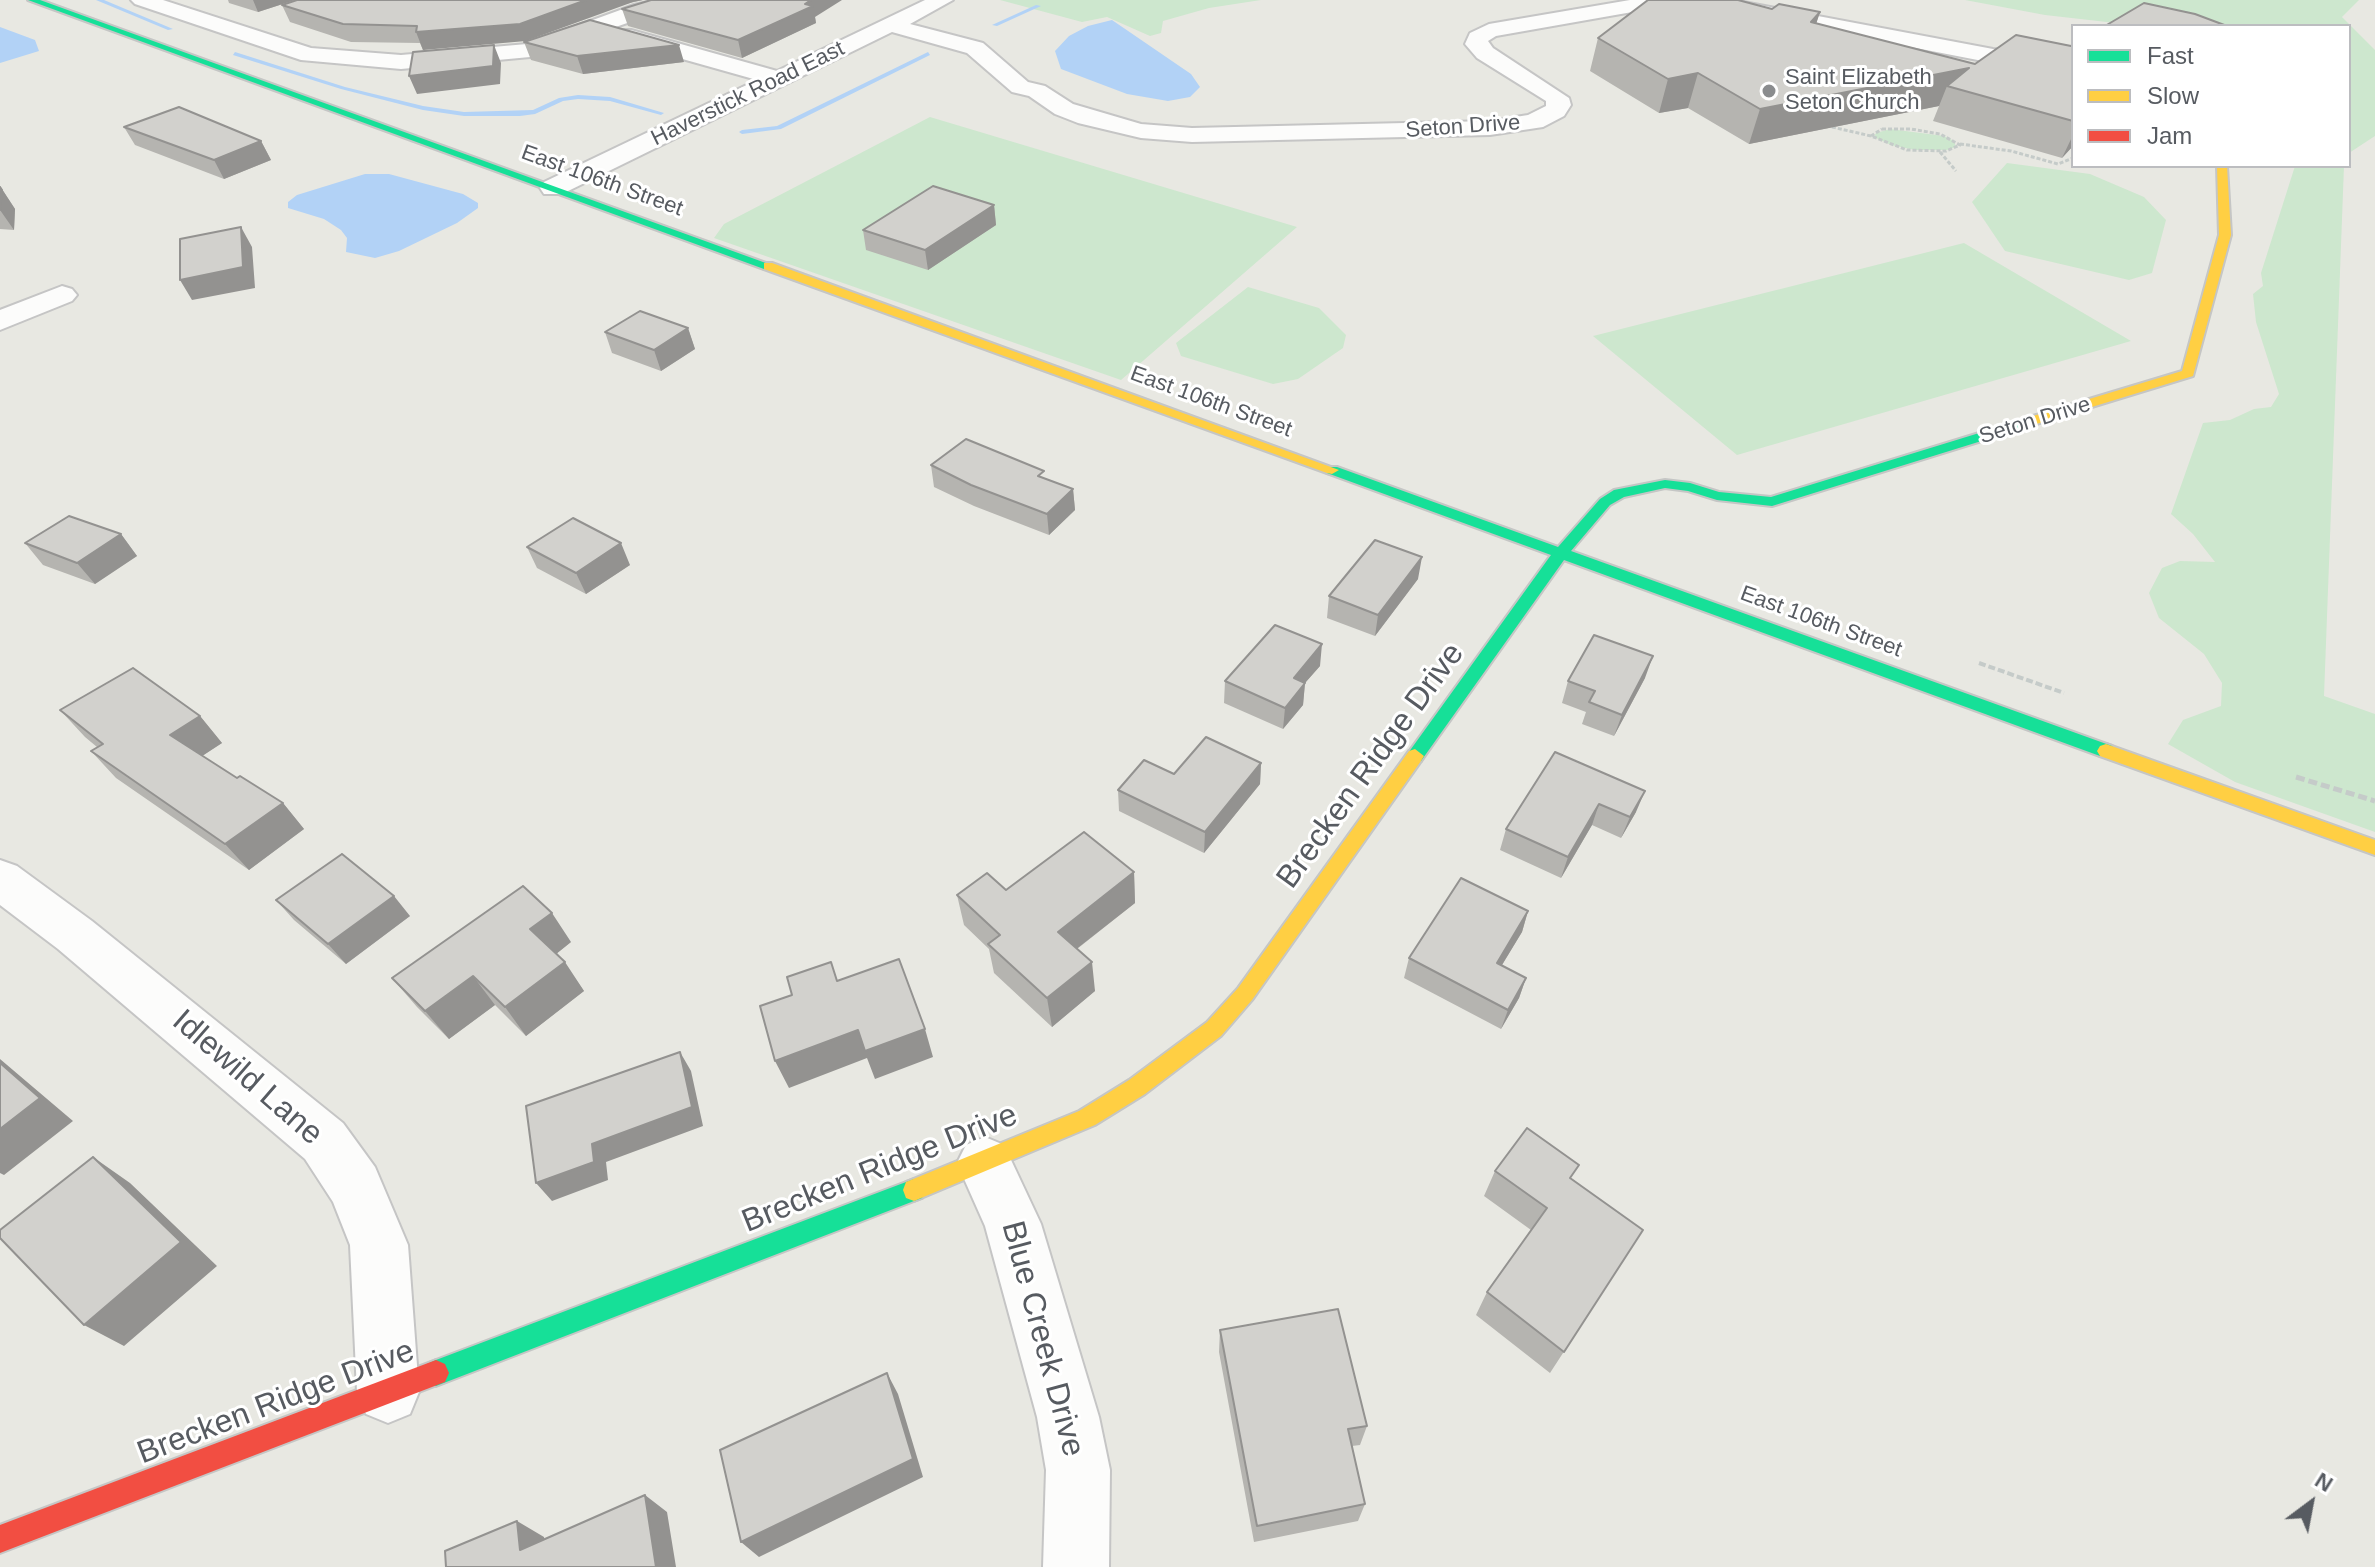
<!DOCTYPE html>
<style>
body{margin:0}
#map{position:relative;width:2375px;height:1567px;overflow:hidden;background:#e8e8e2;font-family:Helvetica,sans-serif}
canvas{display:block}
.legend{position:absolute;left:2071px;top:24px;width:280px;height:144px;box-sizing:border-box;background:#fff;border:2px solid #bcbdc0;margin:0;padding:10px 14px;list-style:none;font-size:24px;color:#575b61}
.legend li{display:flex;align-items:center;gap:16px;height:40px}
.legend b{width:40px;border:2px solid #bcbdc0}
.north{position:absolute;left:2271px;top:1463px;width:80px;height:80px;-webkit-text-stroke:6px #fff;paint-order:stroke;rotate:32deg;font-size:22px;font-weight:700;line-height:32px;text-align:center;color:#575b61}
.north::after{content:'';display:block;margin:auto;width:28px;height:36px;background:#575b61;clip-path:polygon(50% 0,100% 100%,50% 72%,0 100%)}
</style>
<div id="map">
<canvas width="2375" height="1567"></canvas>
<ul class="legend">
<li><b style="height:10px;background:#16e098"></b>Fast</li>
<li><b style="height:10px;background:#ffcf43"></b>Slow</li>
<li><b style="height:10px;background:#f24e42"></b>Jam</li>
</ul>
<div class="north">N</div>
</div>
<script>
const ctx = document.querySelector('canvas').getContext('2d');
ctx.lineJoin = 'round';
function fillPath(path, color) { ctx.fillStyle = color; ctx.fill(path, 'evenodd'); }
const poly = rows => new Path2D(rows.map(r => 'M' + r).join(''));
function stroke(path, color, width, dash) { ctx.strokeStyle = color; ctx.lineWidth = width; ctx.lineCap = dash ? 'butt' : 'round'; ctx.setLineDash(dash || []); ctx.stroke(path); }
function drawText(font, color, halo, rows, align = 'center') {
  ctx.font = font + ' Helvetica,sans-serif'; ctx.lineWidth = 6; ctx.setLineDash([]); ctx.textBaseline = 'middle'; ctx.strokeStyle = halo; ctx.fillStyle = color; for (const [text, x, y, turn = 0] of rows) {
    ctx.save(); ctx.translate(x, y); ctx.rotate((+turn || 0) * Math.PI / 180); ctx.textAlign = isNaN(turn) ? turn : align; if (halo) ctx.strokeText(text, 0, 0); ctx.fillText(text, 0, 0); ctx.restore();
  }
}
fillPath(poly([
 [1000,0,1261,0,1209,8,1163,21,1161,33,1150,36,1107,17,1082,22],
 [1965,0,2359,0,2342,17,2375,50,2375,136,2349,153,2349,26,2142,26,2045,15],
 [930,117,1297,227,1121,380,714,238,724,224],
 [1890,129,1944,136,1954,141,1956,147,1947,150,1915,150,1891,145,1874,137,1876,133],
 [2007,163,2090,174,2144,197,2166,220,2152,273,2129,280,2005,251,1972,202],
 [2295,166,2344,166,2324,696,2375,714,2375,832,2235,782,2168,744,2183,720,2221,706,2222,683,2204,654,2159,618,2149,593,2162,568,2180,561,2215,562,2193,534,2171,514,2203,423,2230,420,2254,409,2271,407,2279,394,2256,322,2253,294,2263,286,2261,273],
 [1964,243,2131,341,1737,455,1593,336],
 [1248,287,1319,308,1346,335,1343,348,1298,379,1273,384,1181,356,1176,343]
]), '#cde7ce');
fillPath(poly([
 [1112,20,1191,74,1200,87,1190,97,1168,101,1127,94,1061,69,1055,51,1069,36,1088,26],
 [0,27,35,40,39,51,0,63],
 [365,174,389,174,463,194,478,203,478,208,457,223,399,251,375,258,346,252,347,238,341,230,324,219,288,208,288,202,297,195]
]), '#b2d2f6');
fillPath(poly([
 [96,0,104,0,173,29,168,30,96,0],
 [1036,5,1041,6,997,26,992,25,1036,5],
 [235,52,345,87,423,106,464,112,533,110,559,98,578,95,610,97,664,113,661,115,610,101,578,99,563,101,535,114,520,116,464,116,423,110,341,89,233,55,235,52],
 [928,52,930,55,781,129,742,134,739,132,742,130,777,126,928,52]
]), '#b2d2f6');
const street = poly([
 [131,0,163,0,311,48,401,55,527,44,634,5,656,0,692,0,688,4,650,15,530,57,401,69,301,60,135,4,131,0],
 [925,0,953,0,910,24,983,43,1028,82,1045,86,1073,104,1141,124,1192,128,1490,121,1528,115,1546,106,1546,101,1477,58,1465,44,1470,33,1489,24,1630,0,1733,0,1993,49,2073,57,2073,71,1993,63,1731,12,1655,8,1496,36,1488,41,1493,48,1569,98,1571,105,1564,116,1543,127,1490,135,1192,142,1141,138,1078,123,1055,114,1029,96,1012,92,967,53,892,32,562,194,544,194,540,188,544,182,757,80,615,40,612,35,615,30,631,30,777,71,925,0],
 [62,286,72,289,77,295,72,301,0,330,0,310,62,286],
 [0,860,17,866,92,921,343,1123,375,1167,408,1245,419,1392,410,1414,388,1423,366,1414,357,1392,350,1245,333,1202,305,1159,58,949,0,905,0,860],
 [985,1137,1004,1145,1041,1224,1099,1417,1110,1470,1109,1567,1043,1567,1046,1470,1037,1417,985,1226,957,1163,966,1145,985,1137]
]);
const fast = poly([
 [28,0,40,0,774,266,764,269,28,0],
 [2028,418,2033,419,2033,425,1772,506,1717,500,1688,491,1665,488,1624,497,1610,505,1571,551,2112,746,2115,751,2112,756,2100,756,1564,560,1421,761,1409,761,1406,756,1551,555,1327,473,1327,467,1337,467,1558,547,1600,499,1614,490,1665,480,1690,483,1719,492,1771,497,2028,418],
 [914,1179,922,1182,925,1190,922,1198,914,1201,436,1386,427,1382,423,1373,427,1364,436,1360,914,1179]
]);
const slow = poly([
 [2217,166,2227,166,2231,235,2193,376,2033,425,2023,425,2023,419,2182,371,2219,235,2217,166],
 [764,263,772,263,1339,470,1332,474,1327,473,764,269,764,263],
 [2106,744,2375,840,2375,855,2100,756,2097,751,2100,746,2106,744],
 [1415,749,1424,756,1421,761,1252,1000,1221,1036,1145,1094,1095,1125,914,1201,906,1198,903,1190,906,1182,1079,1111,1129,1080,1207,1022,1238,988,1409,751,1415,749]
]);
const jam = poly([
 [436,1360,445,1364,449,1373,445,1382,0,1553,0,1525,436,1360]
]);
stroke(street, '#c5c5c5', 4);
stroke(fast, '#c5c6c5', 4);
stroke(slow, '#c5c6c5', 4);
stroke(jam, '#c5c6c5', 4);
stroke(poly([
 [1832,127,1871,136],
 [1882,129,1911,129,1940,134,1960,145,1946,151,1907,150,1871,136,1882,129],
 [1960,144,2011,151,2058,164,2073,158],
 [1940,152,1956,171]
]), '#c5cbc9', 3, [4, 2]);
stroke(poly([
 [1979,663,2064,693]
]), '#c5cbc9', 4, [7, 3]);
stroke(poly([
 [2296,777,2375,801]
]), '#c5cbc9', 5, [9, 4]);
fillPath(street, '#fcfcfb');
fillPath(fast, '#16e098');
fillPath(slow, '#ffcf43');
fillPath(jam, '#f24e42');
fillPath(poly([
 [228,0,295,0,258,12,229,3],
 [297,0,643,0,423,50,420,43,351,42,290,22,282,5],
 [622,9,815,17,816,23,742,58,628,26],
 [1772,9,1820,12,1816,24,1975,64,2073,45,2073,146,2062,158,1933,121,1939,106,1749,144,1688,108,1659,113,1590,71,1598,38],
 [524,42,684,62,583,74,531,60],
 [124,127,261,141,271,160,224,179,135,145],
 [0,186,15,209,14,230,0,229],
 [994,205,996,225,928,270,866,250,863,230],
 [688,328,695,349,661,371,612,353,605,332],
 [931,465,1044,478,1073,489,1075,510,1049,535,974,506,934,487],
 [121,534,137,556,95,584,43,565,25,543],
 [527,547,630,565,586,594,537,568],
 [1418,579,1375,636,1327,618,1329,596],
 [1320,666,1305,683,1303,705,1283,729,1224,703,1225,681],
 [1645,678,1614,736,1582,724,1586,712,1562,703,1568,681],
 [60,710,200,716,222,743,202,756,237,778,283,803,304,829,249,870,116,778,91,751,97,747,85,737],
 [1555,752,1636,812,1621,838,1592,825,1561,878,1500,850,1506,829],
 [1261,763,1260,784,1204,853,1119,811,1118,790,1174,774],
 [1134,872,1135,903,1077,949,1095,991,1052,1027,994,973,989,949,964,925,957,895,1006,890],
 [276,900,410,916,346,964,294,920],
 [1528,911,1522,932,1502,965,1526,978,1519,998,1501,1029,1404,978,1409,958],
 [571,942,557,953,584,991,526,1036,495,1005,449,1039,417,1007,392,978],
 [1495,1171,1572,1179,1643,1230,1550,1373,1476,1315,1487,1292,1531,1230,1484,1196],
 [1220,1330,1367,1426,1360,1445,1352,1446,1365,1504,1358,1521,1254,1542,1219,1352]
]), '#b5b4b0');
fillPath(poly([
 [253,0,295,0,258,12],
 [586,0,643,0,633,2,526,41,423,50,416,32],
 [811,0,842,0,815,17,816,23,742,58,738,40],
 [1820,12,1809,45,1811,22],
 [494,45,501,63,500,84,417,94,409,76],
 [679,45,684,62,583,74,577,56],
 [1969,68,1947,86,1939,106,1749,144,1760,109],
 [1698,73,1688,108,1659,113,1668,79],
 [2073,135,2073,146,2062,158],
 [261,141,271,160,224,179,214,160],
 [0,186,15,209,14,230,0,210],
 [994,205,996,225,928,270,925,250],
 [241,227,252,247,255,288,192,300,180,280],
 [688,328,695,349,661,371,654,350],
 [1073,489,1075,510,1049,535,1047,514],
 [121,534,137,556,95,584,77,563],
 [621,543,630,565,586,594,576,573],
 [1422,557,1418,579,1375,636,1378,615],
 [1322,644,1320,666,1305,683,1303,705,1283,729,1285,708,1294,678],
 [1653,656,1645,678,1614,736,1622,715],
 [200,716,222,743,193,762,170,735],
 [1261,763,1260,784,1204,853,1205,832],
 [1645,791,1636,812,1621,838,1630,817],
 [283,803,304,829,249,870,225,844],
 [1599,804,1592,825,1561,878,1568,857],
 [1134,872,1135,903,1061,961,1058,932],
 [394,896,410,916,346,964,328,944],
 [1528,911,1522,932,1491,983,1497,963],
 [552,913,571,942,550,959,530,929],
 [565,962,584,991,526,1036,505,1007],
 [1092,962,1095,991,1052,1027,1047,998],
 [473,976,495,1005,449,1039,425,1011],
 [1526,978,1519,998,1501,1029,1508,1010],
 [925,1029,933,1057,875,1079,867,1058,789,1088,775,1061,858,1030],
 [680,1052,691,1071,703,1126,606,1162,608,1180,552,1201,536,1183,592,1144],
 [0,1059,73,1121,4,1175,0,1173],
 [93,1157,130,1183,217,1266,124,1346,84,1325],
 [887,1373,898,1394,923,1477,759,1557,741,1542],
 [645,1495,667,1512,676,1567,656,1567],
 [517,1521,544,1537,547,1565,520,1550]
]), '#939290');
const building = poly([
 [297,0,586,0,520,24,416,32,417,26,343,24,282,5,297,0],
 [651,0,811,0,805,4,813,6,738,40,622,9,651,0],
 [1648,0,1738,0,1772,9,1779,4,1820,12,1811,22,1975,64,2016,35,2071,46,2073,45,2073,121,1947,86,1969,68,1760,109,1698,73,1668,79,1598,38,1648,0],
 [2144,3,2195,14,2227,26,2105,26,2144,3],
 [590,20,679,45,577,56,524,42,590,20],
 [494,45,493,66,409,76,413,52,494,45],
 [179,107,261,141,214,160,124,127,179,107],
 [933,186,994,205,925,250,863,230,933,186],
 [0,187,2,190,0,210,0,187],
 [241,227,243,267,180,280,180,239,241,227],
 [640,311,688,328,654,350,605,332,640,311],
 [966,439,1044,471,1038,476,1073,489,1047,514,971,485,931,465,966,439],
 [69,516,121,534,77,563,25,543,69,516],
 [573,518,621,543,576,573,527,547,573,518],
 [1375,540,1422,557,1378,615,1329,596,1375,540],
 [1275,625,1322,644,1294,678,1305,683,1285,708,1225,681,1275,625],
 [1594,635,1653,656,1622,715,1589,702,1595,691,1568,681,1594,635],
 [133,668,200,716,170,735,237,778,240,776,283,803,225,844,91,751,103,744,60,710,133,668],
 [1206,737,1261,763,1205,832,1118,790,1144,760,1174,774,1206,737],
 [1555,752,1645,791,1630,817,1599,804,1568,857,1506,829,1555,752],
 [1084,832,1134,872,1058,932,1092,962,1047,998,988,944,1000,935,957,895,987,873,1006,890,1084,832],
 [342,854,394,896,328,944,276,900,342,854],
 [1461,878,1528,911,1497,963,1526,978,1508,1010,1409,958,1461,878],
 [523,886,552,913,530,929,565,962,505,1007,473,976,425,1011,392,978,523,886],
 [899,959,925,1029,865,1051,858,1030,775,1061,760,1006,792,995,787,977,831,962,837,981,899,959],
 [680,1052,692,1107,592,1144,594,1162,536,1183,526,1106,680,1052],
 [0,1063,40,1098,0,1129,0,1063],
 [1527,1128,1579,1165,1570,1178,1643,1230,1564,1352,1487,1292,1547,1208,1495,1171,1527,1128],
 [93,1157,181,1242,84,1325,0,1238,0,1230,93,1157],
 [1338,1309,1367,1426,1348,1429,1365,1504,1257,1526,1220,1330,1338,1309],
 [887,1373,913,1459,741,1542,720,1450,887,1373],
 [645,1495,656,1567,446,1567,445,1551,517,1521,520,1550,645,1495]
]);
fillPath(building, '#d2d1cd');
stroke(building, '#939290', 2);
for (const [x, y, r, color] of [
 [1769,91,8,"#8a8c8e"]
]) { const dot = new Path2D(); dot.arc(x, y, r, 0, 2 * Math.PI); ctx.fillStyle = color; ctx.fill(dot); stroke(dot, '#fff', 3); }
drawText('22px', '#575b61', '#fff', [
 ["Saint Elizabeth",1785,78],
 ["Seton Church",1785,103]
], 'left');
drawText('22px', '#575b61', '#fff', [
 ["Haverstick Road East",748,94,-26],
 ["Seton Drive",1463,127,-4],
 ["East 106th Street",602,181,20],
 ["East 106th Street",1211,402,20],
 ["Seton Drive",2035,421,-17],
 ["East 106th Street",1821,622,20]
]);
drawText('32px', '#575b61', '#fff', [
 ["Brecken Ridge Drive",1371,766,-54],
 ["Idlewild Lane",247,1078,41],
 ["Brecken Ridge Drive",880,1169,-22],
 ["Blue Creek Drive",1042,1339,75],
 ["Brecken Ridge Drive",276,1403,-21]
]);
</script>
